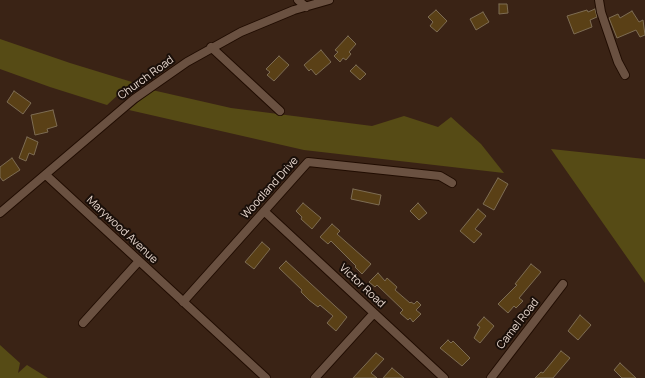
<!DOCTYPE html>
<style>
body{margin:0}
canvas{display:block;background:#3a2315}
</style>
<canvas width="645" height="378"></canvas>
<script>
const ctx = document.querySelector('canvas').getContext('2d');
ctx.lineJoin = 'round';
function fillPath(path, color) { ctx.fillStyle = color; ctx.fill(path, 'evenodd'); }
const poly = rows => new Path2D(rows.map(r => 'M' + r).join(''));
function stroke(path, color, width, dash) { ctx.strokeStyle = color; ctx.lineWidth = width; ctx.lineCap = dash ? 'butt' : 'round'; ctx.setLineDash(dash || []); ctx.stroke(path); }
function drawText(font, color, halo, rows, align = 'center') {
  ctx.font = font + ' Manrope,sans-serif'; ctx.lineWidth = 4; ctx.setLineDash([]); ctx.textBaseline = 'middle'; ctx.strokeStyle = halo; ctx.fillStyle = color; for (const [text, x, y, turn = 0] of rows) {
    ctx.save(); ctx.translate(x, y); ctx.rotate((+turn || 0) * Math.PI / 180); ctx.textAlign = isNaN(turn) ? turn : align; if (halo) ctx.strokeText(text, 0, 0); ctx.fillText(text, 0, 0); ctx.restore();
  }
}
fillPath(poly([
 [0,39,70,63,132,82,107,105,50,87,0,69],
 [152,90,231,108,372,126,404,116,438,127,451,117,481,144,504,173,304,150,129,110],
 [551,149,645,159,645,283],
 [0,345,20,363,18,373,27,365,48,378,0,378]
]), '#564b15');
const building = poly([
 [499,4,507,4,508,13,499,14,499,4],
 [595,9,597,17,590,20,592,27,574,34,567,16,587,10,588,12,595,9],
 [436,10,447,21,437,32,430,26,433,22,428,17,436,10],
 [632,11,639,22,643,20,645,35,640,37,636,30,617,38,609,18,618,14,620,18,632,11],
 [483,12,489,22,476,30,470,19,483,12],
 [348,36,356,44,349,52,351,54,346,60,343,58,340,62,334,56,338,52,335,50,348,36],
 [321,50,331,62,316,75,311,69,309,71,304,65,321,50],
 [279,56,289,65,274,81,267,75,270,72,266,69,279,56],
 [356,65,366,74,360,80,350,71,356,65],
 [14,91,31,103,23,114,7,102,14,91],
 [53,110,57,126,47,129,48,132,35,135,31,115,53,110],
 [27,137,38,142,34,155,29,153,26,161,19,158,27,137],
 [12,158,20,170,3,181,0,177,0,167,12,158],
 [498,178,508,184,494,210,483,204,498,178],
 [353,189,381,195,379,205,351,199,353,189],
 [303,203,321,218,312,229,301,219,302,217,296,211,303,203],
 [418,203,427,213,419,220,410,211,418,203],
 [478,209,486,216,475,229,482,234,474,243,460,231,478,209],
 [332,224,340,231,337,234,371,264,362,274,355,267,356,266,331,241,328,244,320,237,332,224],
 [262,242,270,249,254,269,245,262,262,242],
 [286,261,347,317,336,331,327,323,333,316,320,305,318,307,309,300,301,292,302,290,279,268,286,261],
 [531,264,541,272,519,298,523,301,516,308,514,306,508,313,498,304,517,285,515,284,531,264],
 [378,273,385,281,387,278,397,287,395,290,410,303,411,302,414,304,417,301,421,305,416,310,421,314,413,322,410,318,408,320,400,313,403,310,377,285,375,287,369,282,378,273],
 [580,315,591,325,578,340,568,331,580,315],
 [484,317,494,326,480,343,474,338,480,327,477,325,484,317],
 [448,340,451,343,453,341,470,358,462,366,440,348,448,340],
 [561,351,570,358,553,378,535,378,541,372,543,373,561,351],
 [376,353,384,359,371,373,377,378,353,378,376,353],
 [620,363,636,378,622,378,614,370,620,363],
 [392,368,404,378,383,378,392,368]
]);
fillPath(building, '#5a4016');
stroke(building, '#7d6c53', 1);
const minor = poly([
 [298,0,306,7],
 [599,0,601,12,618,62,625,75],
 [211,47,280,111],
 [46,175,266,378],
 [264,211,444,378],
 [0,213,134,99,187,62,241,32,294,10,329,0],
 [183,302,308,162,440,176,452,183],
 [83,323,139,261],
 [315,378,374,313],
 [491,378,563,284]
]);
stroke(minor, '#200c01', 10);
stroke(minor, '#6a5141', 8);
drawText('11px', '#e8d8cf', '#1a0f09', [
 ["Church Road",146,78,-36],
 ["Woodland Drive",270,188,-48],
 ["Marywood Avenue",122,230,43],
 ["Victor Road",362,286,43],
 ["Camel Road",518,324,-52]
]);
</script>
